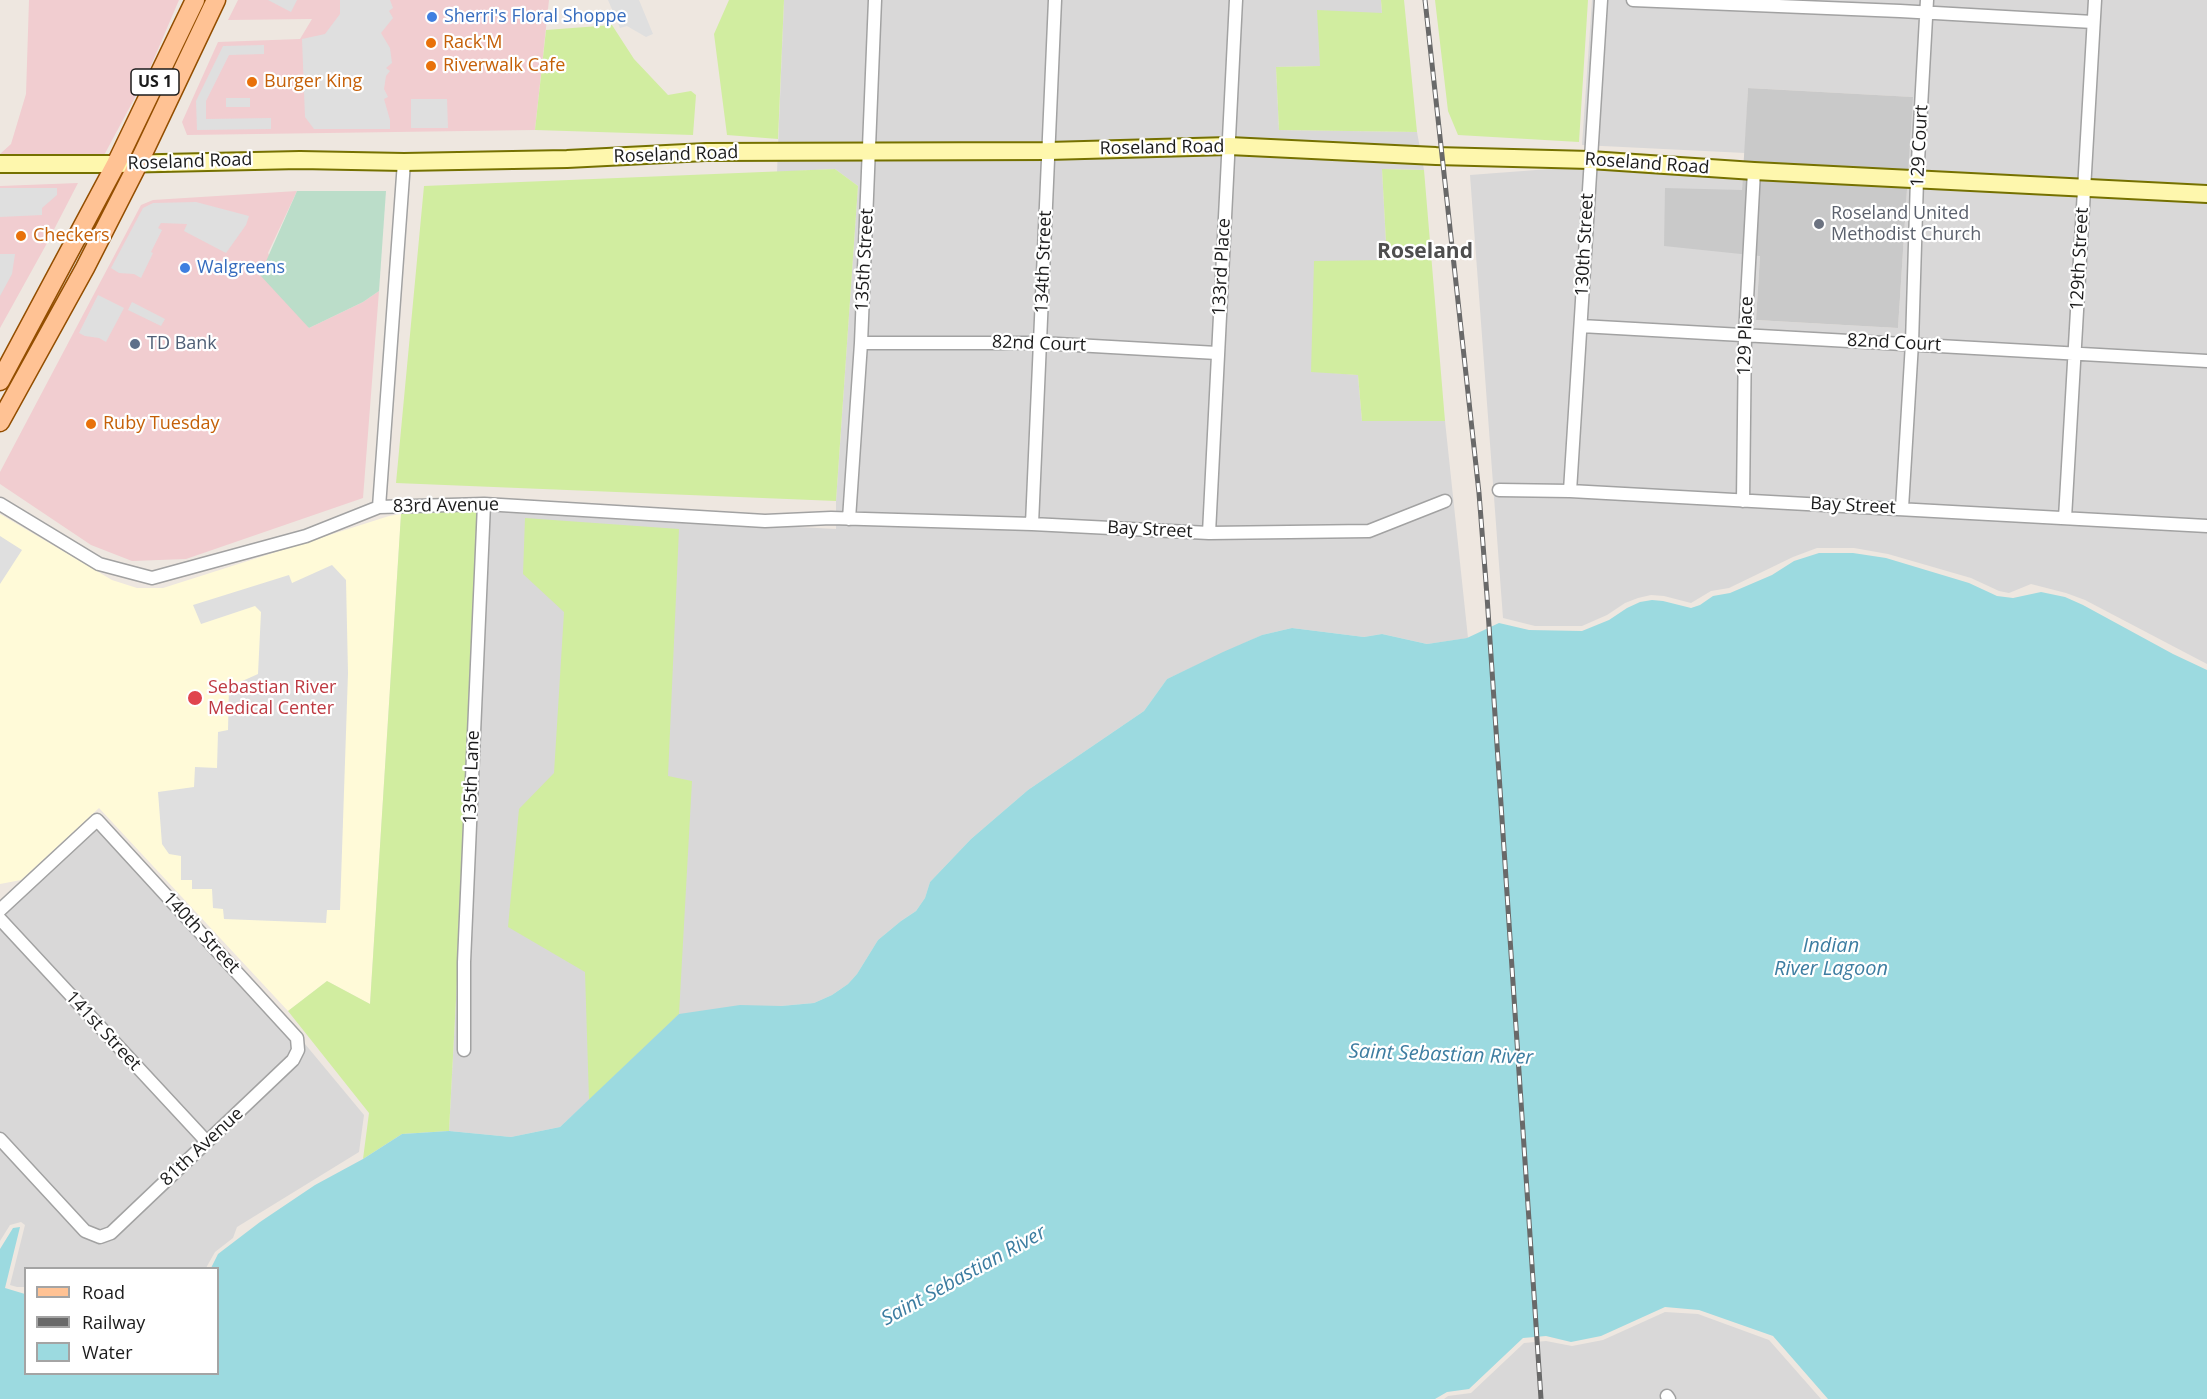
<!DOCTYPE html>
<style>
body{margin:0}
#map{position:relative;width:2207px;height:1399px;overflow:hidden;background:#eee7e0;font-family:"Open Sans",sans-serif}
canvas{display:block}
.legend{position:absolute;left:24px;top:1267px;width:195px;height:108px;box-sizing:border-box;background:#fff;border:2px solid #a4a4a4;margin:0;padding:8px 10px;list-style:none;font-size:18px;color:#1b1b1b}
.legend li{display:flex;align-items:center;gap:12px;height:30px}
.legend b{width:30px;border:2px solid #a4a4a4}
</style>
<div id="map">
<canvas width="2207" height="1399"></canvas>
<ul class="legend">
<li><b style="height:8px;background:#ffc294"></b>Road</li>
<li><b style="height:8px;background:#696969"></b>Railway</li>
<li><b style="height:16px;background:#9cdae0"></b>Water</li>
</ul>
</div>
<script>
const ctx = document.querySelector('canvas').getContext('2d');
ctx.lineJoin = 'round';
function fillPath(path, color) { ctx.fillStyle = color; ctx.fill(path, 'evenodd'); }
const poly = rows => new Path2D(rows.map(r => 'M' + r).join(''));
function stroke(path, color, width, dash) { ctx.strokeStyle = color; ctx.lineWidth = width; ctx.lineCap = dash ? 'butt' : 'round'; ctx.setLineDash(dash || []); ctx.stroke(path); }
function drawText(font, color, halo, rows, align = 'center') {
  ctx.font = font + ' "Open Sans",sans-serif'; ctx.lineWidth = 4.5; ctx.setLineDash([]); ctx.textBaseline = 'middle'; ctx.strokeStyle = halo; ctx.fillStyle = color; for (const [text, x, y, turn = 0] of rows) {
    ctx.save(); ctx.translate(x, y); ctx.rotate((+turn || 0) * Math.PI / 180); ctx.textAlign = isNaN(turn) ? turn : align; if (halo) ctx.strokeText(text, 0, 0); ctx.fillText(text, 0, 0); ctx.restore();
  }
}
fillPath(poly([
 [784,0,1381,0,1382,13,1320,66,1276,67,1279,130,1417,132,1424,170,1382,169,1387,260,1311,371,1358,375,1362,421,1445,421,1468,638,1427,644,1382,634,1364,637,1292,628,1262,635,1167,679,1144,711,1028,790,971,839,930,882,925,898,916,911,901,921,878,940,857,974,848,984,832,995,814,1003,781,1006,589,1100,560,1127,511,1137,449,1131,482,510,836,529,836,501,858,186,835,169,777,172],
 [1592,0,2207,0,2207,186,1908,169,1912,97,1748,88,1745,153,1582,145],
 [1589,166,1743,178,1742,190,1760,256,1756,320,1898,328,1907,188,2207,201,2207,664,2085,600,2066,593,2031,584,2009,593,1999,591,1971,578,1888,554,1854,548,1817,548,1793,557,1729,588,1711,591,1691,603,1664,596,1651,595,1638,598,1625,603,1607,615,1582,626,1535,626,1503,618,1470,175],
 [98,815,251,979,364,1115,359,1152,237,1227,233,1238,215,1252,206,1268,26,1268,25,1287,17,1287,10,1285,25,1225,21,1222,10,1225,0,1241,0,909],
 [1665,1312,1698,1314,1769,1340,1821,1399,1444,1399,1448,1396,1471,1393,1524,1343,1546,1341,1572,1346,1603,1340]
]), '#d9d8d8');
fillPath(poly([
 [29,0,179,0,147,75,102,159,0,158,0,154,11,144,26,94],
 [238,0,549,0,535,130,187,135,182,122,218,42,300,39,312,19,228,20],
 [78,183,46,245,0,328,0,186],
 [297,191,268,253,309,328,363,302,379,291,363,498,186,559,132,561,91,545,0,484,0,472,141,205,153,200]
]), '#f1cdd0');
fillPath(poly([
 [0,514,112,580,137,588,163,588,389,516,401,514,370,1004,327,981,288,1011,99,808,21,880,0,884]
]), '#fffad8');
fillPath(poly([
 [1748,88,1913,97,1898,328,1756,320,1760,256,1664,246,1665,188,1742,190]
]), '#c9c9c9');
fillPath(poly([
 [729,0,784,0,778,139,727,135,714,34],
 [1381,0,1404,0,1417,132,1279,130,1276,67,1320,66,1317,10,1382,13],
 [1435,0,1588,0,1579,142,1458,135,1448,111],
 [612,25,634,59,668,95,691,91,696,95,693,135,535,130,546,30],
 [835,169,858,186,836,501,396,483,424,186],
 [1382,169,1424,170,1445,421,1362,421,1358,375,1311,372,1314,261,1387,260],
 [482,510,449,1131,402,1134,363,1159,369,1113,288,1011,327,981,370,1004,401,514],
 [525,518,679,529,668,776,692,781,679,1014,589,1100,585,972,508,927,519,809,554,773,564,612,523,574]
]), '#d1eda0');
fillPath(poly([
 [297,191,386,191,379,291,363,302,309,328,260,275]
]), '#bbddc9');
fillPath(poly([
 [268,0,297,0,291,12],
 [340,0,390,0,393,8,389,11,393,18,381,33,390,48,392,63,386,68,390,71,386,76,384,89,388,97,384,99,390,120,390,129,314,129,305,117,302,39,325,34,340,14],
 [608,0,639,0,653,34,646,37,627,26,620,28],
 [264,45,264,54,229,55,206,101,206,119,271,118,271,129,197,130,196,101,223,46],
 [226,98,250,98,250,107,226,107],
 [411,99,447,99,448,128,411,128],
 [0,188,57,188,57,195,42,208,42,215,0,217],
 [196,202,249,216,246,225,226,253,184,231,187,224,161,223,158,228,162,230,151,252,153,253,141,278,134,274,119,273,111,268,143,208,153,203],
 [0,254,15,254,12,274,0,296],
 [98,295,124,308,106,342,99,338,85,336,79,333],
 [132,302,165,319,161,326,128,310],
 [0,536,22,550,0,584],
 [332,565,346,580,348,673,340,910,327,910,326,923,224,919,223,909,213,908,212,889,192,889,192,880,181,880,181,856,169,854,162,844,158,792,194,787,195,767,217,768,218,732,228,730,229,687,258,674,261,612,255,606,201,624,193,605,289,575,292,583]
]), '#dfdfdf');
fillPath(poly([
 [1819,553,1853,553,1886,558,1969,583,1997,596,2013,598,2041,592,2065,597,2083,605,2173,654,2207,670,2207,1399,1828,1399,1773,1336,1699,1310,1665,1307,1601,1336,1571,1342,1546,1336,1523,1338,1469,1389,1447,1392,1435,1399,0,1399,0,1249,13,1228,20,1227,5,1288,25,1294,26,1374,218,1374,218,1268,211,1268,218,1254,260,1222,315,1185,363,1159,402,1134,449,1131,511,1137,560,1127,679,1014,740,1005,781,1006,814,1003,832,995,848,984,857,974,878,940,901,921,916,911,925,898,930,882,971,839,1028,790,1144,711,1167,679,1223,652,1262,635,1292,628,1364,637,1382,634,1427,644,1467,638,1499,623,1529,630,1582,631,1609,620,1627,608,1640,602,1652,600,1663,601,1691,608,1700,605,1713,596,1730,593,1772,575,1794,561]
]), '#9cdae0');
const street = poly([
 [1633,0,1900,11,2093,22],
 [1581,326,2207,361],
 [861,343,1040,343,1217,353],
 [1499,490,1570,491,2207,526],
 [1570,491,1601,0],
 [1743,501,1745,336,1754,171],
 [0,504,99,564,152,578,306,536,379,507,484,504,765,521,831,518,1032,524,1209,533,1369,531,1445,501],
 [379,507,404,162],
 [1902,508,1912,343,1917,179,1927,0],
 [2065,518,2095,0],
 [849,519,861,343,875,0],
 [1032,524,1055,0],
 [1209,533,1236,0],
 [0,910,97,820,297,1038,298,1050,293,1060,111,1233,100,1237,85,1231,0,1139],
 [0,919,207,1142],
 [464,1050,464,962,484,504],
 [1667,1396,1669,1399]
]);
const secondary = poly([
 [0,164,116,164,300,160,404,162,567,159,706,152,1048,151,1229,146,1436,156,1590,160,1754,171,2207,194]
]);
const primary = poly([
 [0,381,116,164,195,0],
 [0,422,85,268,138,164,216,0]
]);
stroke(street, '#a2a2a2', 15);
stroke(secondary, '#757100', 20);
stroke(primary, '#934e00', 21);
stroke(street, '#fff', 12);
stroke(secondary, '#fef7ad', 16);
stroke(primary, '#ffc294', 18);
const rail = poly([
 [1425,0,1479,493,1487,596,1541,1399]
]);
stroke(rail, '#696969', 5);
stroke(rail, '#fff', 3, [9]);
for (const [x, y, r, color] of [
 [432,17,6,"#3f7fe0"],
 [431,43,6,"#e8710a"],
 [431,66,6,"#e8710a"],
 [252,82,6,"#e8710a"],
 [1819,224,6,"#6b7280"],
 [21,236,6,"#e8710a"],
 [185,268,6,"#3f7fe0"],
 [135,344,6,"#5c6f8a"],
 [91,424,6,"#e8710a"],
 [195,698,8,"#e0444e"]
]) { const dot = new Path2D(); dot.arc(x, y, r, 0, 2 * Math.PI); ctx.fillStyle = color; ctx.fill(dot); stroke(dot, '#fff', 2); }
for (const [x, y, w] of [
 [155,82,48]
]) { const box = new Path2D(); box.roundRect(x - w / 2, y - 13, w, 26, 4.5); ctx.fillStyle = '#fff'; ctx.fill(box); stroke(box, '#1b1b1b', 1.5); }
drawText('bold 16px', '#1b1b1b', null, [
 ["US 1",155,82]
]);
drawText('18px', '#366cbe', '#fff', [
 ["Sherri's Floral Shoppe",444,17],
 ["Walgreens",197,268]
], 'left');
drawText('18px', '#c56008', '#fff', [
 ["Rack'M",443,43],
 ["Riverwalk Cafe",443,66],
 ["Burger King",264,82],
 ["Checkers",33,236],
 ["Ruby Tuesday",103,424]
], 'left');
drawText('18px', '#1b1b1b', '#fff', [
 ["129 Court",1920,146,-87],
 ["Roseland Road",1162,148,-1],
 ["Roseland Road",676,155,-2],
 ["Roseland Road",190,162,-2],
 ["Roseland Road",1647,164,4],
 ["130th Street",1585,245,-87],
 ["129th Street",2080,259,-87],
 ["135th Street",865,260,-87],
 ["134th Street",1044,262,-88],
 ["133rd Place",1222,267,-87],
 ["129 Place",1746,336,-88],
 ["82nd Court",1894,343,3],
 ["82nd Court",1039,344,2],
 ["83rd Avenue",446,506,-1],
 ["Bay Street",1853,506,3],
 ["Bay Street",1150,530,3],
 ["135th Lane",472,777,-88],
 ["140th Street",201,933,47],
 ["141st Street",103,1031,47],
 ["81th Avenue",202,1147,-43]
]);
drawText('18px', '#5b616d', '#fff', [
 ["Roseland United",1831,214],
 ["Methodist Church",1831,235]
], 'left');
drawText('18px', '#4e5e75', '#fff', [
 ["TD Bank",147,344]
], 'left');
drawText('18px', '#be3a42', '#fff', [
 ["Sebastian River",208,688],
 ["Medical Center",208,709]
], 'left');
drawText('italic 20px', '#3d7da1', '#fff', [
 ["Indian",1831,946],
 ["River Lagoon",1831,969],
 ["Saint Sebastian River",1441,1055,2],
 ["Saint Sebastian River",964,1276,-29]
]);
drawText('bold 21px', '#4e4e4e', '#fff', [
 ["Roseland",1425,252]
]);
</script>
